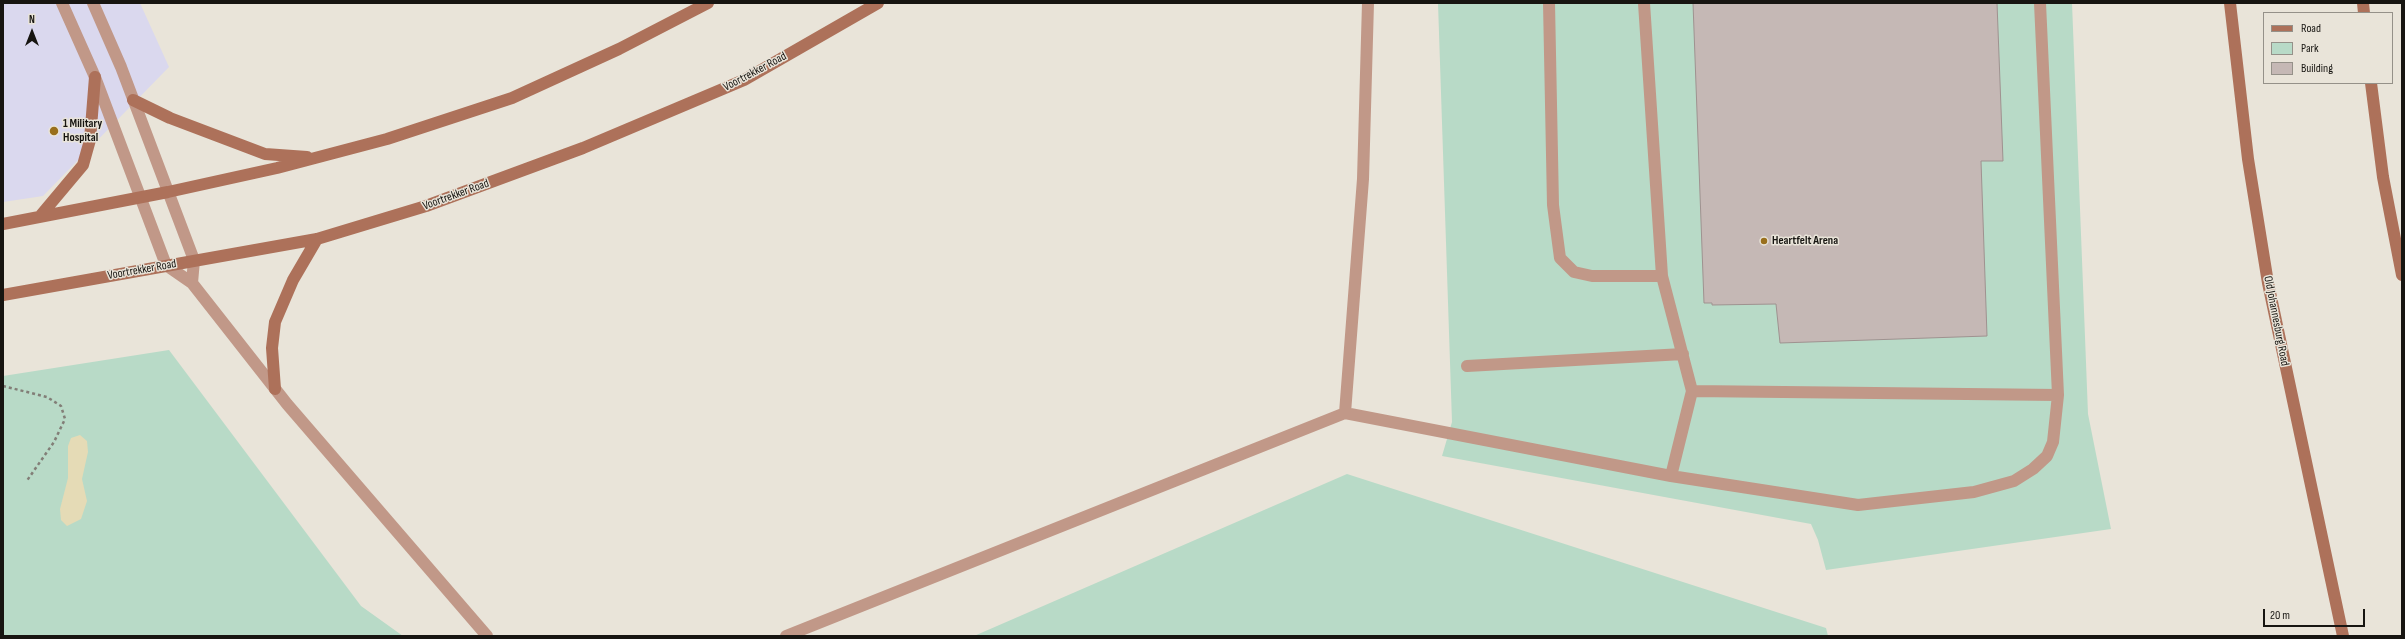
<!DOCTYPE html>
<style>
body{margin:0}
#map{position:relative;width:2405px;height:639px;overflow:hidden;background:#e9e4d9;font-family:"Sofia Sans Condensed",sans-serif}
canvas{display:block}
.frame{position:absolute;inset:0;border:4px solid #171511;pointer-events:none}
.legend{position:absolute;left:2263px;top:12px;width:130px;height:72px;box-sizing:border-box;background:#e9e4d9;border:1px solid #959189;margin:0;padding:5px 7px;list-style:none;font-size:12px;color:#171511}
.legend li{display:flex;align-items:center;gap:8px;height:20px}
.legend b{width:20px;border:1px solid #959189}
.north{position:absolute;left:12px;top:12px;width:40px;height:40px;-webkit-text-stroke:3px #e9e4d9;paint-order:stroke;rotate:0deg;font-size:11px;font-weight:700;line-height:16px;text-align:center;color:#171511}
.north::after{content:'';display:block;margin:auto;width:14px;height:18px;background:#171511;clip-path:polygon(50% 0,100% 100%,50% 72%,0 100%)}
.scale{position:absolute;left:2263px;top:609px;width:102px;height:18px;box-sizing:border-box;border:2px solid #171511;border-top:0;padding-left:5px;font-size:12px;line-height:14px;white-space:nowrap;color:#171511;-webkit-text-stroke:3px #e9e4d9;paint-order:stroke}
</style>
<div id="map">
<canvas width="2405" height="639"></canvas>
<div class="frame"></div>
<ul class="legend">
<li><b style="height:5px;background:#ad715a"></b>Road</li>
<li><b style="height:11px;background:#b8dac7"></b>Park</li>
<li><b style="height:11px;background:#c5b8b5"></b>Building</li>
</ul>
<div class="north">N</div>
<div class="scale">20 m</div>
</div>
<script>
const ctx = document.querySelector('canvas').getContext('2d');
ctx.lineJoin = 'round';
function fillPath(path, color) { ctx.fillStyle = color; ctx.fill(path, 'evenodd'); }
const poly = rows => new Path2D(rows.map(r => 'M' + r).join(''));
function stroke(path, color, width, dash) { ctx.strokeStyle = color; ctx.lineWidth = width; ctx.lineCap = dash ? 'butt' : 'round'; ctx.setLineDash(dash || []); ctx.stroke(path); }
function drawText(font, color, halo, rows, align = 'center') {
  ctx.font = font + ' "Sofia Sans Condensed",sans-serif'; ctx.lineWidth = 3; ctx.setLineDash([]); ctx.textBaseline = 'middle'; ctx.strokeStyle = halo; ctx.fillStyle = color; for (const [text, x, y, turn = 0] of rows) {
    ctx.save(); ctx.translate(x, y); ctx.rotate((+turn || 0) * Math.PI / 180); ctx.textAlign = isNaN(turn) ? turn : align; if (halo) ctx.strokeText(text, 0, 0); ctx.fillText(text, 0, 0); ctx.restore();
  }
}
fillPath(poly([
 [3,3,140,3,169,67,43,196,3,202]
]), '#dad8ee');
fillPath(poly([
 [1438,3,2072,3,2088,414,2111,529,1826,570,1818,540,1811,524,1442,456,1452,422],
 [169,350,361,606,403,636,3,636,3,376],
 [1347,474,1826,628,1828,636,974,636]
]), '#b8dac7');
fillPath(poly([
 [80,435,87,441,88,452,82,479,87,501,81,519,67,526,61,520,60,509,68,478,68,446,71,438]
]), '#e5dbb6');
const building = poly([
 [1693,3,1997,3,2003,161,1981,161,1987,336,1780,343,1776,304,1712,305,1712,303,1704,303,1693,3]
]);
fillPath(building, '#c5b8b5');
stroke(building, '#9f9290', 1);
stroke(poly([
 [3,386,47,397,61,406,65,419,54,442,26,482]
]), '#827e77', 2.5, [3, 3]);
stroke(poly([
 [1368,3,1363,179,1345,413,1671,476,1858,505,1974,492,2014,481,2033,469,2047,456,2053,442,2058,395,2040,3],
 [1549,3,1553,205,1560,258,1574,272,1592,276,1662,276],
 [1644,3,1662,276,1692,391,1671,476],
 [166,265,192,283,287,404,487,636],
 [192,283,194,260],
 [1467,366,1683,354],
 [1692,391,2058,395],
 [786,636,1345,413]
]), '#c19888', 12);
stroke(poly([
 [62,3,95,77,166,265],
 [93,3,121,67,194,260]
]), '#c19888', 12);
stroke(poly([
 [2230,3,2248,159,2268,283,2343,636],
 [2363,3,2364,13],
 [2371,83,2383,177,2402,275],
 [133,100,170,118,265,154,307,157],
 [41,215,83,165,90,140,95,77],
 [3,224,168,192,277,168,387,139,512,98,619,49,708,3],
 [3,295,317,239,426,206,583,148,744,80,878,3],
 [275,389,272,348,275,322,293,280,317,239]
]), '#ad715a', 12);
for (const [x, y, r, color] of [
 [54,131,5,"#996f1c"],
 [1764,241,4,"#996f1c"]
]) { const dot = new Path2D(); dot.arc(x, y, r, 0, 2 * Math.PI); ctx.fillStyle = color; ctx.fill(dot); stroke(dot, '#e9e4d9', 1.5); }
drawText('12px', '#171511', '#e9e4d9', [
 ["Voortrekker Road",755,72,-28],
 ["Voortrekker Road",456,195,-20],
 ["Voortrekker Road",142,270,-10],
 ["Old Johannesburg Road",2276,321,79]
]);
drawText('bold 12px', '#171511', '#e9e4d9', [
 ["1 Military",63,124],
 ["Hospital",63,138],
 ["Heartfelt Arena",1772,241]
], 'left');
</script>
